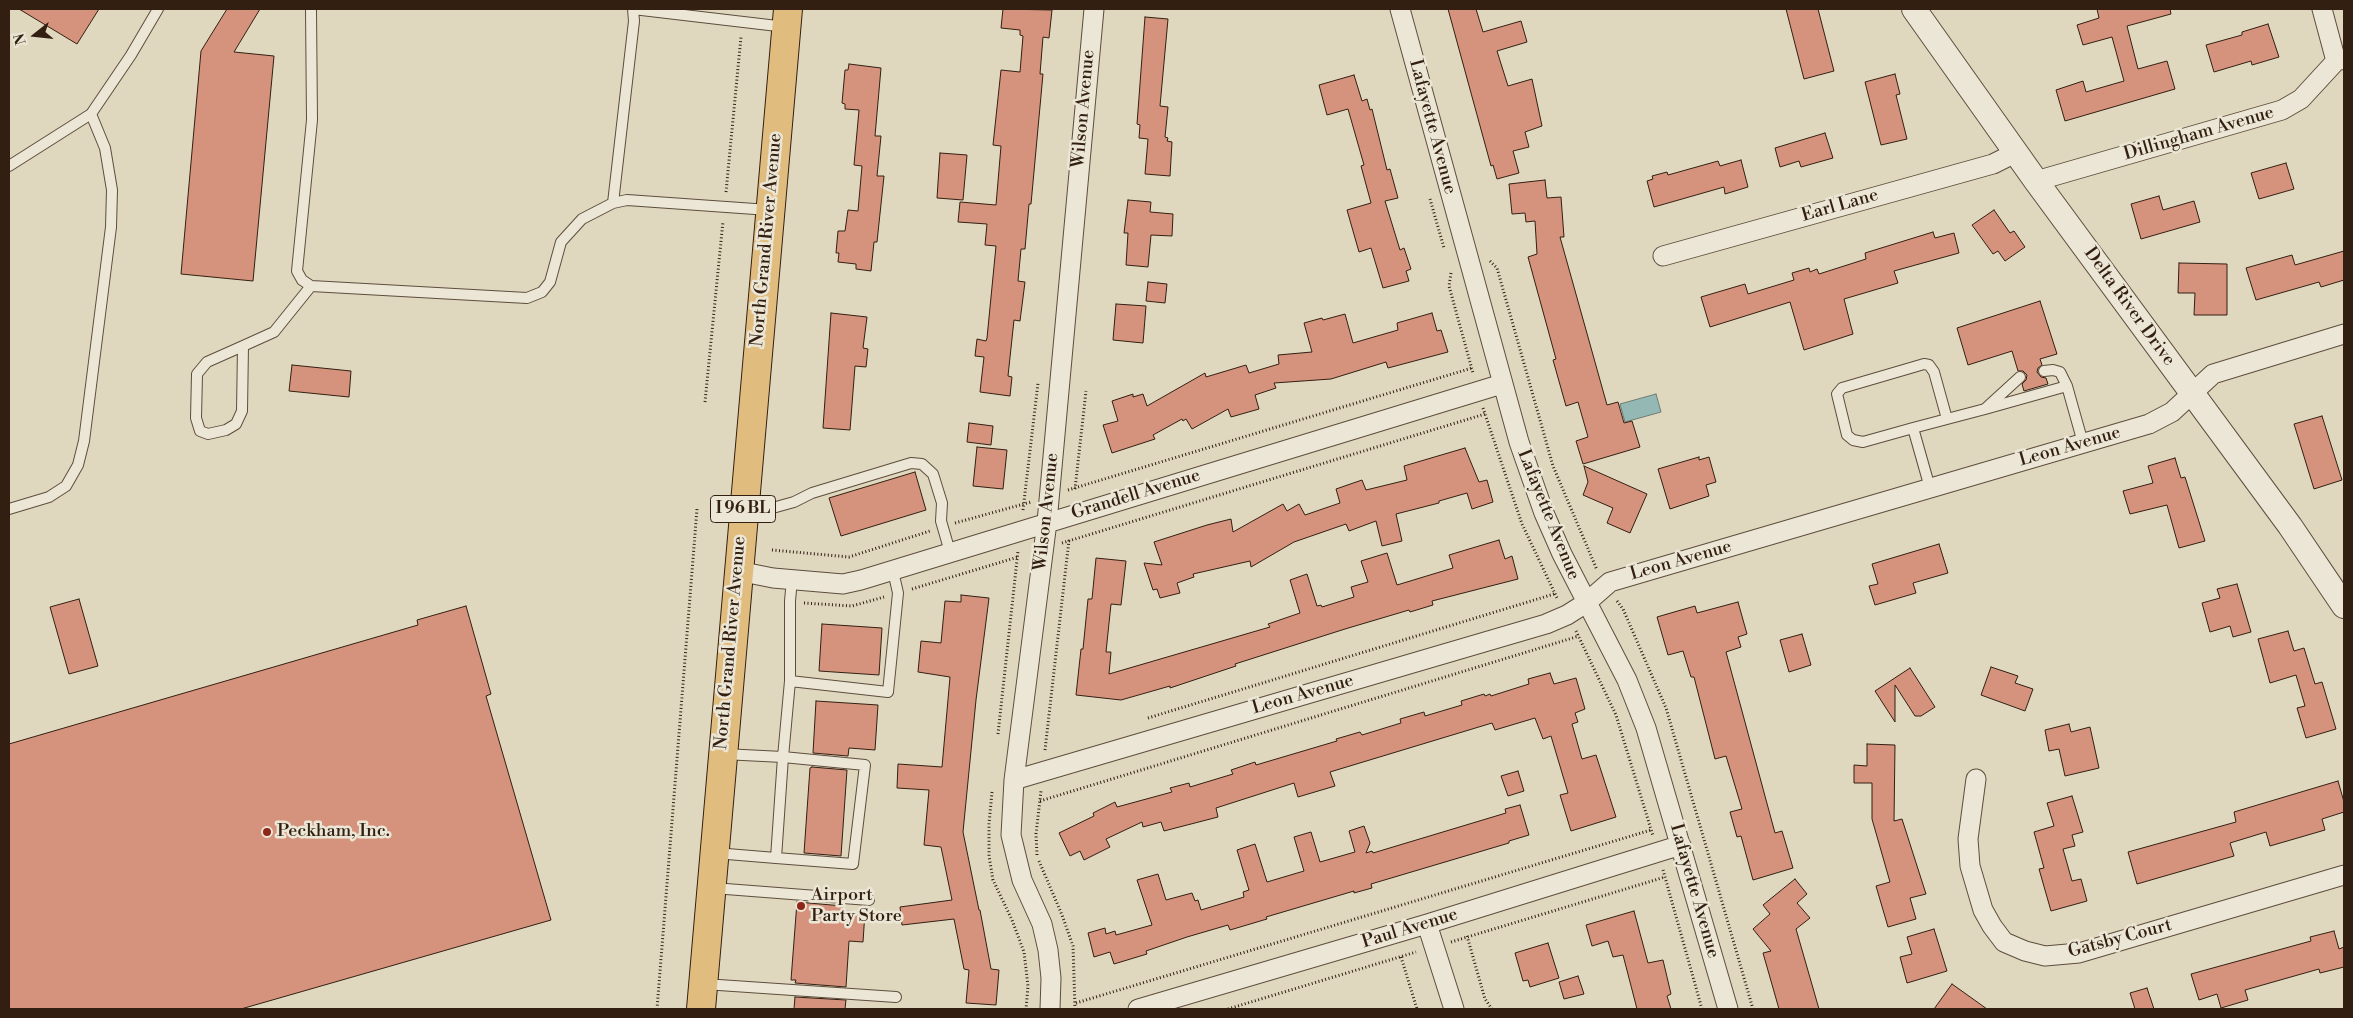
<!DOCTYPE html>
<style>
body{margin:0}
#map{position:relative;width:2353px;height:1018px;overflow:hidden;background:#e0d8be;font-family:"Libre Bodoni",serif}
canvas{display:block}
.frame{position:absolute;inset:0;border:10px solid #321f12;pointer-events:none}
.north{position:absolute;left:10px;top:10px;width:50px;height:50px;-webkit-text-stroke:4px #ebe6d5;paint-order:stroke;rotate:254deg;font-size:14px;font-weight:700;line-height:20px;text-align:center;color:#321f12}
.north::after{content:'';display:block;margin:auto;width:18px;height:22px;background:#321f12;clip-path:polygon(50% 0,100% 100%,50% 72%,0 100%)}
</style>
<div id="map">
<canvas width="2353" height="1018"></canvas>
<div class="frame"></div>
<div class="north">N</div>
</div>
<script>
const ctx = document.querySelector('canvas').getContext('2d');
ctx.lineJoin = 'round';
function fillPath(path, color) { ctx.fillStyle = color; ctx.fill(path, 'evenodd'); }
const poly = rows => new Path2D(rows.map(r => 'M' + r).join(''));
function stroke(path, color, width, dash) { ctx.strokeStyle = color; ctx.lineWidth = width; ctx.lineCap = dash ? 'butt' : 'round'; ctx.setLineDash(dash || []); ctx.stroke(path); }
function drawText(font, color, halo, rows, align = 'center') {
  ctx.font = font + ' "Libre Bodoni",serif'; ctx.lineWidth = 5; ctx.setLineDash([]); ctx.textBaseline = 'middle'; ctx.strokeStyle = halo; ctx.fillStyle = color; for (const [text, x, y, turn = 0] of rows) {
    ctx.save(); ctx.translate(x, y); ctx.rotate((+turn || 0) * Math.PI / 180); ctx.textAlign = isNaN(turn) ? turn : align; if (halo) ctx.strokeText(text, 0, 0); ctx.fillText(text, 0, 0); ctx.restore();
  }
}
const water = poly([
 [1656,394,1661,412,1625,422,1620,404,1656,394]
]);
fillPath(water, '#94b9b4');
stroke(water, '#6d7b73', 1);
const building = poly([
 [19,9,99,9,77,44,19,9],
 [227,9,260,9,234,52,274,56,253,281,181,274,201,51,227,9],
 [1003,9,1052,10,1049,38,1043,37,1040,74,1043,74,1031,204,1029,204,1025,249,1021,249,1018,281,1025,282,1020,321,1014,320,1008,376,1012,377,1010,396,980,392,984,357,975,356,977,339,986,341,987,338,996,246,985,245,987,224,958,222,960,202,996,205,1001,146,993,145,1001,70,1020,72,1023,36,1020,35,1020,30,1001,28,1003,9],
 [1448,9,1476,9,1483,32,1521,21,1527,42,1497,51,1508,86,1532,79,1542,126,1525,132,1529,147,1513,151,1519,173,1497,179,1493,165,1491,166,1448,9],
 [1786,9,1818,9,1834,71,1804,79,1786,9],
 [2097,9,2170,9,2171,14,2127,26,2138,69,2167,61,2175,89,2065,121,2056,90,2083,81,2086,92,2124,81,2112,37,2083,45,2077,25,2099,18,2097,9],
 [1145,17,1168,19,1160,106,1168,107,1165,137,1168,138,1167,141,1172,142,1170,176,1145,174,1148,139,1139,138,1140,125,1137,124,1145,17],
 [2268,24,2279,57,2252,65,2251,61,2214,72,2206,45,2242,35,2242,32,2268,24],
 [849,64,881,68,875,136,881,136,877,176,884,176,877,242,874,242,871,271,856,269,856,264,838,262,839,253,836,253,838,231,845,231,848,210,858,211,862,166,854,165,859,110,845,109,845,104,842,103,845,70,848,70,849,64],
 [1895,74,1900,94,1896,95,1907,139,1881,145,1865,82,1895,74],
 [1354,75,1362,101,1367,99,1370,110,1372,109,1387,170,1390,169,1398,198,1385,201,1400,250,1404,248,1411,269,1406,271,1409,281,1383,288,1371,248,1359,252,1347,210,1371,203,1361,166,1364,165,1348,109,1327,115,1319,85,1354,75],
 [1825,133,1833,158,1801,167,1799,161,1780,167,1775,148,1825,133],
 [940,153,967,155,963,200,937,198,940,153],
 [1741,160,1748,187,1725,194,1724,187,1654,207,1647,181,1653,179,1652,176,1667,172,1668,175,1718,161,1720,166,1741,160],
 [2286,163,2294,189,2259,199,2251,173,2286,163],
 [1545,180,1547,198,1561,197,1564,237,1560,237,1607,405,1618,402,1624,423,1632,421,1640,447,1583,464,1576,441,1588,437,1578,402,1566,406,1553,360,1556,359,1528,257,1537,254,1535,221,1526,222,1525,213,1512,214,1509,184,1545,180],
 [2159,196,2163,210,2194,201,2200,222,2141,239,2131,204,2159,196],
 [1128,200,1151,202,1150,212,1173,214,1172,236,1151,235,1148,267,1126,265,1128,233,1124,233,1128,200],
 [1994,210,2010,233,2014,231,2025,247,2005,261,1998,251,1993,254,1972,225,1994,210],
 [1933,232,1935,238,1954,233,1959,253,1894,271,1898,283,1844,299,1853,334,1804,350,1790,302,1710,327,1701,297,1745,284,1748,294,1794,280,1792,273,1809,268,1810,272,1817,269,1819,274,1866,259,1865,253,1933,232],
 [2344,251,2344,280,2321,287,2319,282,2256,300,2246,268,2292,255,2295,265,2344,251],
 [2179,263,2227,264,2227,315,2194,315,2195,293,2178,293,2179,263],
 [1148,282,1167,284,1165,303,1146,301,1148,282],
 [2040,301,2057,354,2040,359,2042,365,2038,368,2037,372,2041,377,2046,378,2048,384,2024,391,2022,384,2026,380,2027,375,2023,371,2018,371,2012,351,1968,365,1957,328,2040,301],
 [1116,304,1146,306,1143,343,1113,340,1116,304],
 [831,313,867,317,863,348,868,349,866,367,855,366,850,430,823,428,831,313],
 [1432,313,1437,331,1441,330,1448,352,1388,368,1386,362,1331,379,1274,383,1276,388,1255,395,1259,409,1231,417,1228,409,1192,429,1186,419,1183,421,1182,419,1153,435,1155,439,1112,453,1103,425,1118,421,1112,401,1133,394,1133,397,1143,394,1147,406,1205,373,1206,377,1246,365,1249,373,1279,364,1278,355,1312,352,1304,323,1322,318,1323,320,1345,314,1353,343,1398,330,1397,323,1432,313],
 [292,365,351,371,349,397,289,391,292,365],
 [2322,416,2342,480,2314,489,2294,424,2322,416],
 [969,423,993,426,991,445,967,442,969,423],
 [977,447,1007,450,1003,489,973,486,977,447],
 [1465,448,1479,482,1487,480,1493,502,1472,509,1467,493,1439,501,1439,503,1396,514,1402,541,1382,546,1376,521,1349,531,1346,524,1294,542,1251,567,1250,561,1193,574,1194,577,1177,583,1180,593,1160,598,1157,589,1153,590,1144,563,1162,565,1154,542,1207,525,1231,519,1233,532,1283,504,1287,511,1299,504,1305,515,1340,503,1336,489,1362,480,1366,490,1407,480,1404,466,1465,448],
 [1699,457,1699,460,1709,457,1716,482,1706,485,1709,496,1670,509,1658,469,1699,457],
 [2175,458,2181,478,2185,477,2205,541,2179,548,2167,505,2130,514,2123,491,2153,483,2148,466,2175,458],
 [1584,466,1647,494,1630,533,1607,523,1613,508,1583,495,1588,482,1584,466],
 [915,472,926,510,841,536,829,498,915,472],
 [1499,540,1505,559,1512,556,1518,579,1432,601,1433,605,1410,612,1409,610,1345,629,1235,664,1236,666,1170,688,1170,686,1121,700,1076,695,1081,649,1083,649,1088,599,1092,599,1096,558,1126,561,1121,605,1111,604,1106,652,1111,652,1109,674,1270,627,1268,624,1300,613,1290,580,1307,574,1317,606,1321,605,1322,607,1354,597,1351,587,1368,582,1361,561,1387,553,1397,585,1453,568,1449,555,1499,540],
 [1939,544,1948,573,1913,583,1916,593,1875,605,1869,586,1878,584,1872,564,1939,544],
 [2237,584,2251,632,2233,637,2230,626,2210,632,2202,603,2220,598,2217,589,2237,584],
 [961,595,989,598,976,700,963,832,979,910,980,910,991,969,999,970,996,1005,966,1003,969,970,964,969,954,919,902,925,900,907,952,900,941,847,924,845,929,790,897,788,898,764,942,767,950,677,918,672,921,641,941,643,945,601,961,602,961,595],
 [79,599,98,666,69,674,50,607,79,599],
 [1738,602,1747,634,1738,637,1741,647,1726,652,1775,833,1782,831,1793,868,1753,880,1741,836,1737,837,1730,812,1742,809,1726,756,1715,759,1694,677,1691,677,1683,651,1668,655,1657,617,1695,606,1697,613,1738,602],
 [466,606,491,694,486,696,551,920,241,1009,9,1009,9,744,418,625,417,620,466,606],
 [822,624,882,628,879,675,819,671,822,624],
 [2288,631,2294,651,2304,648,2315,684,2322,682,2336,729,2306,738,2297,708,2305,706,2296,675,2270,683,2258,639,2288,631],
 [1802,634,1811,665,1789,672,1780,640,1802,634],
 [1991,667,2018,676,2015,683,2033,689,2025,711,1981,695,1991,667],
 [1910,668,1935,707,1921,716,1915,716,1895,685,1895,722,1875,691,1910,668],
 [1550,673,1554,684,1576,678,1585,709,1575,713,1578,722,1572,724,1582,759,1596,755,1616,817,1571,831,1560,795,1568,793,1551,736,1543,739,1535,718,1495,730,1492,723,1330,772,1335,786,1298,797,1294,783,1216,808,1218,817,1164,831,1161,822,1143,827,1142,822,1106,839,1110,847,1084,860,1080,851,1070,856,1059,833,1094,816,1093,813,1115,802,1117,807,1172,792,1170,788,1189,783,1190,787,1233,774,1231,770,1255,762,1256,765,1337,741,1336,739,1360,732,1362,735,1401,723,1400,719,1424,712,1425,716,1462,705,1461,701,1484,694,1485,696,1490,694,1491,696,1529,684,1528,679,1550,673],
 [816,701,878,705,875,750,849,748,848,756,813,753,816,701],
 [2069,724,2071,732,2090,727,2099,768,2065,776,2059,749,2049,751,2045,730,2069,724],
 [1867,744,1895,745,1894,821,1902,819,1926,894,1910,898,1916,919,1888,927,1876,886,1890,882,1872,819,1872,783,1854,783,1854,765,1867,766,1867,744],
 [812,767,847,770,841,856,804,853,810,768,812,767],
 [1518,771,1524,791,1508,796,1501,776,1518,771],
 [2338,781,2344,802,2344,812,2322,819,2325,830,2270,846,2266,832,2230,843,2234,856,2137,884,2128,852,2236,822,2234,812,2338,781],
 [2072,796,2083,832,2072,835,2075,846,2063,849,2072,881,2081,879,2087,901,2051,911,2039,869,2044,868,2034,832,2054,826,2047,803,2072,796],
 [1520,805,1529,835,1509,841,1509,843,1371,884,1372,888,1354,893,1354,891,1266,917,1267,919,1230,930,1228,925,1187,937,1146,951,1147,954,1114,964,1110,952,1094,957,1088,933,1105,928,1106,934,1115,931,1116,935,1152,925,1137,880,1158,874,1166,900,1192,893,1195,901,1198,900,1201,910,1244,897,1243,892,1249,890,1237,850,1255,844,1267,882,1304,871,1294,837,1311,832,1320,862,1355,852,1349,831,1364,826,1370,843,1366,853,1372,851,1373,853,1506,813,1505,809,1520,805],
 [1795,879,1807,894,1797,903,1810,918,1796,929,1819,1009,1779,1009,1763,953,1771,951,1753,929,1770,914,1763,905,1795,879],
 [797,902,843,906,842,911,865,912,863,942,849,941,846,987,795,983,796,980,791,980,797,902],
 [1634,911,1648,963,1663,960,1671,994,1667,996,1671,1009,1637,1009,1623,955,1613,957,1608,941,1592,946,1586,925,1634,911],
 [1934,929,1947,971,1907,983,1900,957,1912,954,1907,937,1934,929],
 [2334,931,2339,949,2344,947,2344,967,2320,973,2319,969,2245,990,2248,1000,2221,1008,2217,994,2199,1000,2191,974,2311,941,2310,937,2334,931],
 [1548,943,1559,978,1530,987,1528,980,1523,981,1515,953,1548,943],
 [1578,976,1584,994,1564,999,1559,982,1578,976],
 [1952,984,1987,1009,1934,1009,1952,984],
 [2147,988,2154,1009,2135,1009,2130,993,2147,988],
 [795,997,846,1000,845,1009,794,1009,795,997]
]);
fillPath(building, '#d5927c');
stroke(building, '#321f12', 1);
const service = poly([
 [311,9,312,120,297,271,302,280,311,286,527,298,542,292,550,282,561,242,582,219,613,203,627,200,769,210],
 [633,9,786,27],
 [9,166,91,114,131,55,158,9],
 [613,203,634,21,633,9],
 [243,346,242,411,236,424,226,430,208,434,200,431,196,418,197,374,207,362,243,346,274,332,311,286],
 [2044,371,2053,370,2060,372,2067,386,2083,443],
 [2020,377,1985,409,2067,386],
 [1947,419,1985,409],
 [1913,428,1947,419,1934,372,1929,365,1924,364,1842,388,1837,394,1847,435,1853,440,1863,442,1913,428,1930,488],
 [746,506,776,507,794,502,812,493,911,463,922,464,933,474,942,503,941,521,950,552],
 [9,509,49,497,66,486,78,465,84,441,111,227,112,190,105,148,91,114],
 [792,579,790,601,790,681,888,692,898,593,893,571],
 [723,754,783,757,790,681],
 [715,853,776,858,783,757,865,765,853,864,776,858],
 [713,888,869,900],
 [704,984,896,997]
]);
const minor = poly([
 [1400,9,1519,442,1544,513,1562,554,1627,680,1646,728,1728,1009],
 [2322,9,2336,61],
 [2036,181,2282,110,2301,99,2336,61,2344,59],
 [1663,256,1993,164,2015,153],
 [738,571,773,578,843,584,861,580,1502,384],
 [1976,779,1968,839,1970,866,1983,910,1992,926,2004,942,2025,951,2045,956,2079,953,2344,875],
 [1014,780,1546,624,1567,615,1586,603,1610,582,2149,424,2172,412,2213,374,2344,334],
 [1427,924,1454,1009],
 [1050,1009,1051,978,1048,950,1042,924,1022,880,1011,835,1014,780,1047,522,1094,9],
 [1138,1009,1427,924,1681,845]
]);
const tertiary = poly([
 [1914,9,2036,181,2290,526,2344,606]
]);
const primary = poly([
 [701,1009,788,9]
]);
stroke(service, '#5e4d3d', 12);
stroke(minor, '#5e4d3d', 21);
stroke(tertiary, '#5e4d3d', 26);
stroke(primary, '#321f12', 30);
stroke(poly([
 [726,192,741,37],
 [1430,199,1444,248],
 [1490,261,1497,268,1553,466,1597,570],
 [1451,273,1449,286,1473,373],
 [705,402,723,221],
 [1483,408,1522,524,1558,600],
 [1075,489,1086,391],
 [1068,490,1472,368],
 [1023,510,1038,383],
 [955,523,1031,502],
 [1062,543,1485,414],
 [772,550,849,557,930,531],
 [912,589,1018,557],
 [1617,601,1623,609,1666,708,1753,1009],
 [804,603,852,606,884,597],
 [1576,631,1616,715,1653,836],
 [1148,718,1554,594],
 [998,734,1018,551],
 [1045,750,1069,540],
 [992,792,989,824,989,856,993,880,1012,920,1024,952,1028,986,1026,1009],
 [1040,801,1579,636],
 [1037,855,1036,834,1041,791],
 [1039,861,1062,915,1073,946,1075,1009],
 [1663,870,1702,1009],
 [1467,936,1485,999,1492,1009],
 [1451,942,1665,877],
 [1401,957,1417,1009],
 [1076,1003,1651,830],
 [657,1009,697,509],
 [1228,1009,1416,952]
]), '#321f12', 3, [1, 2.5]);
stroke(service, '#ebe6d5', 10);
stroke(minor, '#ebe6d5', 19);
stroke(tertiary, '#ebe6d5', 24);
stroke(primary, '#e0bc7f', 28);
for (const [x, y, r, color] of [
 [267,832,5,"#8f2418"],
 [801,906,5,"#8f2418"]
]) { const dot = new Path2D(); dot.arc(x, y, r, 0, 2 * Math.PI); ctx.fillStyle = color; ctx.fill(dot); stroke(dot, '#ebe6d5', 2); }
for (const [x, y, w] of [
 [743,509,65]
]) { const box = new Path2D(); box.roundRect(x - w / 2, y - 13.5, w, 27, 4); ctx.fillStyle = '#ebe6d5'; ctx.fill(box); stroke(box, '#321f12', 1); }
drawText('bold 16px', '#321f12', null, [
 ["I 96 BL",743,509]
]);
drawText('18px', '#321f12', '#ebe6d5', [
 ["Wilson Avenue",1084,109,-85],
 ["Lafayette Avenue",1432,127,75],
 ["Dillingham Avenue",2199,134,-16],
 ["Earl Lane",1840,206,-16],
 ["North Grand River Avenue",767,240,-85],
 ["Delta River Drive",2129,307,54],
 ["Leon Avenue",2070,447,-16],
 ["Grandell Avenue",1136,495,-17],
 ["Wilson Avenue",1047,512,-84],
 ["Lafayette Avenue",1548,515,68],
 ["Leon Avenue",1681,561,-16],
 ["North Grand River Avenue",731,643,-85],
 ["Leon Avenue",1303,695,-16],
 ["Lafayette Avenue",1694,891,74],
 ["Paul Avenue",1410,929,-17],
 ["Gatsby Court",2120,939,-15]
]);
drawText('18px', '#321f12', '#ebe6d5', [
 ["Peckham, Inc.",277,832],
 ["Airport",811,896],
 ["Party Store",811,917]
], 'left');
</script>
